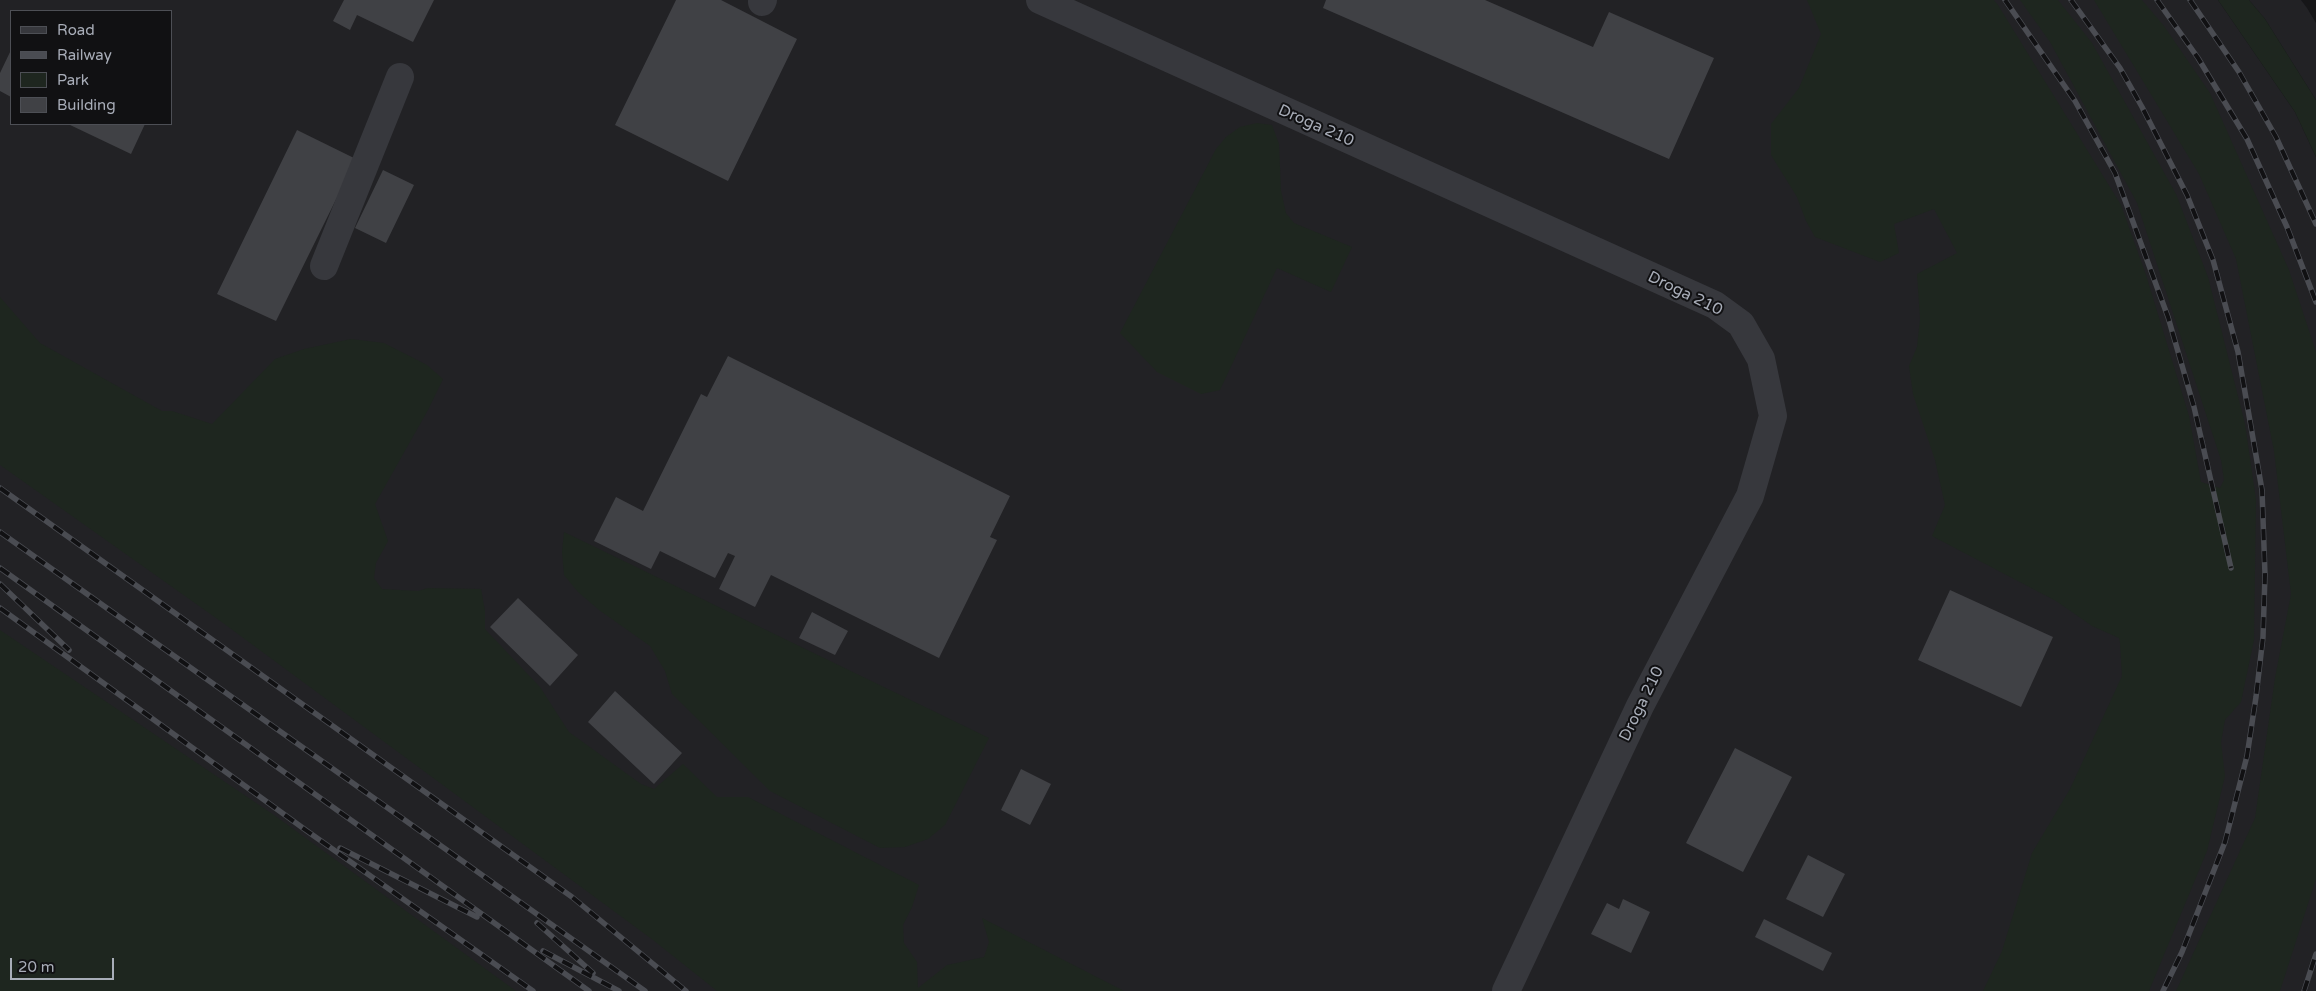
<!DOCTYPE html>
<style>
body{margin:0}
#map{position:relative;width:2316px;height:991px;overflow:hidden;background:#161618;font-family:"Varela Round",sans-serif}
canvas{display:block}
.legend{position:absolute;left:10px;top:10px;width:162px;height:115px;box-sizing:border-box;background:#111113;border:1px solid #4d4f55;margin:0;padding:6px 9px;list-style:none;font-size:15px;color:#a8adb8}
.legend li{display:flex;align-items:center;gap:10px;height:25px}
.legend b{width:25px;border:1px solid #4d4f55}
.scale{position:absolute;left:10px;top:958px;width:104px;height:22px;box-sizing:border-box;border:2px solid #a8adb8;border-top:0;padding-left:6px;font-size:15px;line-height:18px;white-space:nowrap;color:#a8adb8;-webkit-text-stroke:4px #111113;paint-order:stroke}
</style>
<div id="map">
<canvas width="2316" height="991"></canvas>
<ul class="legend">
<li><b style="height:6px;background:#37383d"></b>Road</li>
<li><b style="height:6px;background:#4a4c52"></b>Railway</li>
<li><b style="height:14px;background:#1e261f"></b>Park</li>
<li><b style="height:14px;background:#404145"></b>Building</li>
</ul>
<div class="scale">20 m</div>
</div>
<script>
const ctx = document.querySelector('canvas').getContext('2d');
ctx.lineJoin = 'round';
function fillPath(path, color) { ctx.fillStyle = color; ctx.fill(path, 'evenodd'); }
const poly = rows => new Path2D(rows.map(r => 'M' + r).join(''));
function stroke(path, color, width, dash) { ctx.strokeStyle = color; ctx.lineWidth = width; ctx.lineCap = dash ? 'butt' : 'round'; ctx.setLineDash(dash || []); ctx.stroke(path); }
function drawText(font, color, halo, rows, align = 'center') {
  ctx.font = font + ' "Varela Round",sans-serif'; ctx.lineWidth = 4; ctx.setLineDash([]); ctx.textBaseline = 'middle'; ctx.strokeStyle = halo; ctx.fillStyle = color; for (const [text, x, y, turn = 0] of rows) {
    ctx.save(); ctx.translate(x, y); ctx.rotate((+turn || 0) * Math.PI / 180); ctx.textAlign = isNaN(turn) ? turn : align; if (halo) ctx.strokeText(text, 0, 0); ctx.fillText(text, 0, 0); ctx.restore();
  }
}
fillPath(poly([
 [0,0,2218,0,2295,112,2316,157,2316,991,0,991],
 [11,11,171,11,171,124,11,124],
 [2249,0,2301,0,2307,8,2316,23,2316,100,2265,19]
]), '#222225');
fillPath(poly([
 [1807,0,1994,0,1998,5,2121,205,2146,275,2189,416,2201,482,2220,488,2224,480,2221,460,2137,203,2050,42,2020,0,2058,0,2092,43,2176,194,2208,277,2245,424,2256,500,2254,640,2241,702,2225,720,2221,742,2225,776,2207,851,2149,991,1983,991,2002,951,2032,853,2070,789,2122,676,2120,643,2119,638,2092,626,2056,601,1932,536,1945,505,1935,460,1913,394,1909,366,1917,347,1920,319,1917,274,1957,253,1934,209,1894,224,1899,253,1880,262,1815,237,1806,221,1797,197,1771,155,1771,124,1799,88,1821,34],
 [2094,0,2142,0,2164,26,2210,93,2289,270,2316,352,2316,879,2280,991,2176,991,2255,818,2275,678,2291,594,2274,451,2236,259,2199,174],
 [2218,0,2249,0,2265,19,2316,100,2316,157,2295,112],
 [1257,123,1272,125,1279,144,1281,191,1286,213,1294,223,1352,247,1331,292,1277,268,1220,390,1201,394,1157,372,1120,333,1216,149,1226,137,1240,127],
 [0,297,40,343,162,411,172,411,212,424,275,359,304,349,351,339,384,343,427,365,443,379,428,410,375,504,388,541,376,563,374,578,382,589,418,591,428,588,481,589,485,611,485,629,540,687,569,732,641,784,654,789,683,764,717,797,748,797,919,885,912,907,903,925,904,943,917,962,918,988,947,965,984,957,989,942,982,918,1124,991,717,991,653,940,223,623,0,465],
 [564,532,989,738,945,825,928,839,905,847,880,848,770,791,672,694,665,671,650,646,599,610,578,592,564,575,562,552],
 [0,630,274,815,516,991,0,991]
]), '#1e261f');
fillPath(poly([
 [344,0,434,0,413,42,357,15,350,30,333,21],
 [676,0,721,0,797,39,728,181,615,125],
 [1326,0,1485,0,1593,47,1609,12,1714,58,1669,159,1323,8],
 [11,50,11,97,0,91,0,73],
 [68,124,145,124,131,154],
 [297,130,356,159,276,321,217,294],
 [383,170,414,185,386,243,355,228],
 [728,356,1010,496,990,537,997,540,939,658,771,575,755,607,719,589,735,556,728,553,715,578,660,551,651,569,594,541,616,497,643,511,701,394,707,397],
 [1950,590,2053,637,2021,707,1918,660],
 [518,598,578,655,550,686,490,627],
 [812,612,848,631,835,655,799,638],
 [615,691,682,753,654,784,588,722],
 [1735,748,1792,777,1743,872,1686,843],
 [1021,769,1051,784,1030,825,1001,810],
 [1808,855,1845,874,1823,917,1786,899],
 [1623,899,1650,912,1631,953,1591,934,1607,903,1619,909],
 [1764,919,1832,953,1823,971,1755,937]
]), '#404145');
stroke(poly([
 [1040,0,1715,305,1741,324,1761,359,1773,416,1750,496,1640,706,1506,991],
 [762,2,763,0],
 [324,266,400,77]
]), '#37383d', 28);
const rail = poly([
 [2005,0,2075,101,2115,173,2168,317,2194,407,2231,568],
 [2071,0,2120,68,2142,107,2187,195,2213,260,2238,352,2262,490,2265,575,2263,637,2256,697,2247,756,2225,842,2182,952,2163,991],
 [2157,0,2198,58,2247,139,2287,227,2316,302],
 [2190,0,2239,72,2276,137,2316,224],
 [0,488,572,897,686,991],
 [0,532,645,991],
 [0,568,589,991],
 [0,584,69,650],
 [0,608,307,831,533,991],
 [340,848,477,917],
 [537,923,593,973],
 [543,951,619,991],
 [2304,991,2316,954]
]);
stroke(rail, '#4a4c52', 5.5);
stroke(rail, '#111113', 4, [11]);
drawText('16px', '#a8adb8', '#111113', [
 ["Droga 210",1316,126,24],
 ["Droga 210",1685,294,26],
 ["Droga 210",1642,704,-64]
]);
</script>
